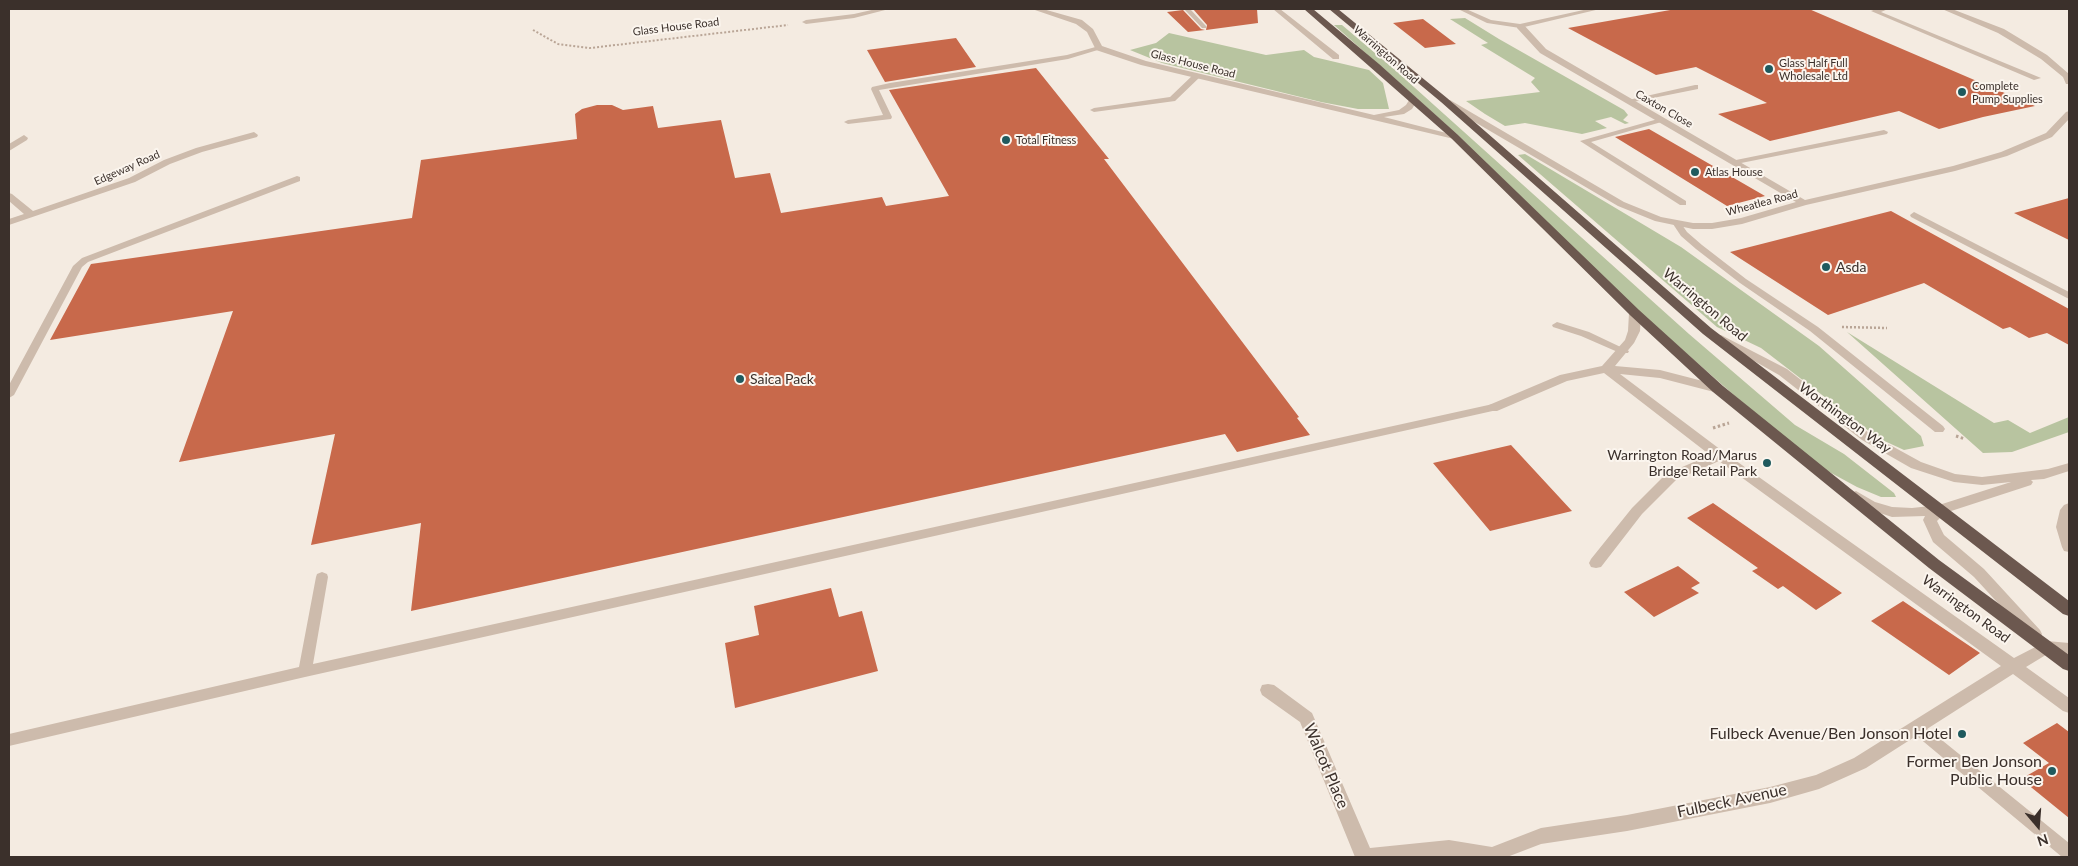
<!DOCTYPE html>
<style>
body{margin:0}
#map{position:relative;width:2078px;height:866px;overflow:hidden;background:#f4ebe1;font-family:Lato,sans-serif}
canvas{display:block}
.frame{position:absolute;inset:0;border:10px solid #3b302b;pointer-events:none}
.north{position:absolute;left:2013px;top:801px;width:50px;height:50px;-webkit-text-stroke:4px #fbf5ee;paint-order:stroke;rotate:162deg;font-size:14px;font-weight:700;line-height:20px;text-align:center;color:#3b302b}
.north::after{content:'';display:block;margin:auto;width:18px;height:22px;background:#3b302b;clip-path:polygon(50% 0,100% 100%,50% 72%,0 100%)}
</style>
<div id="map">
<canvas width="2078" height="866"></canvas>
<div class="frame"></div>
<div class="north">N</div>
</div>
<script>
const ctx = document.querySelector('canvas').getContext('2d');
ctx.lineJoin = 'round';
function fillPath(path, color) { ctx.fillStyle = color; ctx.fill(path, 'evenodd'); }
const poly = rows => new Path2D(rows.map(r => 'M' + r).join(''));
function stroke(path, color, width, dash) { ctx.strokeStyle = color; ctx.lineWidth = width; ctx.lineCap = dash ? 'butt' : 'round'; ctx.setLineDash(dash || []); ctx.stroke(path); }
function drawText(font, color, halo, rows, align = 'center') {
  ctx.font = font + ' Lato,sans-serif'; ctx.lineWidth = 4; ctx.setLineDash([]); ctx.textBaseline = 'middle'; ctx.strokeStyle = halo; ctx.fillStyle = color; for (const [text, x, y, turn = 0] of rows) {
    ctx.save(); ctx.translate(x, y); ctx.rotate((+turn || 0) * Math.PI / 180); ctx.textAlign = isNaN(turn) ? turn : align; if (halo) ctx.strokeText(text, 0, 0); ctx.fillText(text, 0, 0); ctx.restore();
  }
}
fillPath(poly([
 [1465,18,1499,39,1624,110,1628,115,1623,120,1629,123,1625,124,1611,117,1595,121,1607,128,1582,134,1525,123,1505,126,1485,114,1466,101,1540,92,1531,82,1535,78,1481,45,1488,43,1450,19],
 [1334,25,1342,25,1395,70,1689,334,1795,425,1844,454,1894,493,1896,497,1881,497,1857,487,1822,468,1735,396,1636,309,1458,135],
 [1169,33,1266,55,1304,50,1314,57,1369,70,1383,83,1389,109,1358,109,1321,102,1162,63,1130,50,1156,43],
 [1525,154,1681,247,1819,346,1921,436,1924,446,1904,450,1878,438,1761,348,1717,327,1518,155],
 [1847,332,1994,423,2008,420,2030,433,2069,417,2069,432,2012,452,1983,453]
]), '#b8c4a0');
fillPath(poly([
 [1193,9,1257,9,1258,23,1206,30,1207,25],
 [1676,9,1809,9,2035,106,1983,117,1939,129,1899,111,1770,141,1718,114,1767,103,1696,67,1656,75,1568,28],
 [1183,10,1201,29,1205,30,1188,32,1167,12],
 [1423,19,1456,44,1425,48,1393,23],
 [956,38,976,67,885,82,867,50],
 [1036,68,1109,159,1104,159,1299,417,1297,418,1310,435,1237,452,1225,434,411,611,421,523,311,545,335,434,179,462,233,311,50,340,91,264,412,218,421,160,577,139,575,114,582,109,597,105,612,105,623,110,653,106,658,128,721,120,735,178,770,173,781,213,882,197,886,206,949,196,889,90],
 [1649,129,1765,196,1727,206,1615,137],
 [2069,198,2069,240,2014,213],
 [1891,211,2069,309,2069,345,2047,333,2029,338,2010,327,2003,329,1924,283,1828,315,1730,252],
 [1511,445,1572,511,1490,531,1433,463],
 [1713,503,1763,538,1842,593,1816,610,1783,586,1778,589,1752,571,1758,568,1687,518],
 [1678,566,1700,583,1691,588,1699,593,1654,617,1624,592],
 [831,588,839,617,862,611,878,671,735,708,725,643,759,635,754,606],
 [1903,601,1934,622,1980,653,1949,675,1871,621],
 [2057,723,2069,732,2069,818,2021,779,2049,763,2023,743]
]), '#c8694b');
stroke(poly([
 [533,30,558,44,590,48,788,25]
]), '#b9a596', 2, [2, 2]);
stroke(poly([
 [1842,327,1887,328]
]), '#b9a596', 2.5, [2, 2]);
stroke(poly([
 [1713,428,1729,423],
 [1956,436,1965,439]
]), '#b9a596', 3, [2.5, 2.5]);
fillPath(poly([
 [1184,9,1190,9,1206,26,1206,28,1202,28,1184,9],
 [1458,9,1466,9,1491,20,1520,24,1588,9,1600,9,1520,28,1487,23,1458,9],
 [1876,9,1888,9,1881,12,2041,78,2034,80,1871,11,1876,9],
 [1099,46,1101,47,1101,49,1068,59,879,90,892,117,891,119,848,124,844,122,848,120,883,115,871,89,872,87,890,83,1067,55,1099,46],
 [1194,74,1201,76,1175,101,1094,112,1090,110,1094,108,1170,97,1194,74],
 [1695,85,1698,85,1698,89,1628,103,1624,101,1695,85],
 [1658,119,1665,121,1591,142,1686,201,1686,205,1680,205,1580,141,1658,119],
 [1884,130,1888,132,1887,134,1736,164,1732,162,1736,160,1884,130],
 [297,176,300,177,300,181,88,262,82,267,14,395,9,398,9,385,73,266,82,258,297,176],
 [1914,212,2069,292,2069,299,1911,217,1910,215,1914,212],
 [1677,221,1680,222,1687,232,1702,245,1746,279,1818,327,1943,426,1945,429,1943,432,1935,432,1810,331,1740,283,1696,249,1681,236,1673,224,1677,221],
 [1557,322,1589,332,1629,351,1628,353,1620,353,1581,336,1553,327,1552,325,1557,322],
 [1493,404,1497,406,1498,408,1497,410,305,677,9,746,9,734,299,667,316,577,317,574,322,572,327,574,328,577,313,664,1493,404],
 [1917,722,1922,724,2069,843,2069,857,2062,857,1912,732,1910,728,1912,724,1917,722]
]), '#cdbbac');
fillPath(poly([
 [876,9,889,9,854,18,806,24,802,22,806,20,854,14,876,9],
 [1032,9,1043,9,1082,20,1093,29,1102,46,1146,61,1374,115,1399,110,1406,105,1411,97,1417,97,1418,99,1412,109,1404,114,1384,117,1458,136,1454,139,1141,65,1096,50,1087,32,1076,24,1032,9],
 [1273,9,1280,9,1339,55,1339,59,1333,59,1273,9],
 [1942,9,1952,9,2004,29,2047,55,2069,74,2069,84,2066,84,2063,77,2041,59,1998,33,1942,9],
 [1517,24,1523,24,1546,49,1805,200,1953,166,2001,152,2046,133,2066,112,2069,111,2069,119,2052,137,2007,156,1955,171,1806,205,1742,224,1712,229,1693,229,1655,221,1618,206,1444,104,1444,100,1450,100,1624,202,1661,217,1693,223,1712,223,1741,218,1796,202,1540,53,1517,28,1517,24],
 [254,132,258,135,257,137,202,152,170,164,135,182,9,225,9,219,24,214,9,201,9,193,12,194,33,211,129,178,164,160,196,148,254,132],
 [24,135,28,138,27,140,9,151,9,144,24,135],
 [1635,310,1641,313,1640,331,1634,343,1615,366,1660,370,1722,386,1724,389,1718,393,1660,378,1620,374,1725,453,2014,658,2047,641,2069,643,2069,655,2049,653,2026,667,2069,698,2069,713,2063,711,2013,674,1866,768,1819,789,1770,803,1627,831,1541,844,1507,857,1355,857,1300,722,1262,695,1260,690,1262,685,1268,684,1274,685,1312,713,1370,848,1449,840,1492,847,1541,828,1627,815,1770,787,1816,775,1854,758,2001,666,1719,461,1676,480,1642,514,1601,567,1596,568,1591,567,1589,563,1591,559,1632,508,1666,474,1710,455,1604,373,1567,381,1497,411,1489,411,1487,408,1489,405,1560,375,1602,366,1625,340,1628,331,1629,313,1635,310],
 [1721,335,1787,369,1870,434,1921,462,1955,474,1982,477,2048,469,2069,463,2069,471,2044,479,2031,480,2033,482,2031,485,1945,513,1937,521,1944,535,1984,569,2040,630,2042,634,2040,638,2035,640,2030,638,1974,577,1933,542,1923,520,1925,516,1892,517,1865,508,1849,496,1851,493,1856,491,1875,502,1892,507,1912,508,1939,505,2011,482,1982,485,1954,482,1911,468,1862,440,1779,375,1717,340,1715,338,1717,336,1721,335],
 [2069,503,2069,552,2064,551,2062,547,2056,527,2060,510,2064,505,2069,503]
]), '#cdbbac');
fillPath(poly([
 [1304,9,1313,9,1379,64,1457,134,1639,310,1723,386,1939,560,2069,655,2069,671,2063,669,1929,568,1713,392,1631,316,1451,138,1304,9],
 [1329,9,1338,9,1447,98,1711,328,2069,601,2069,616,2063,614,1703,334,1441,102,1329,9]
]), '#6c584f');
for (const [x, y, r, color] of [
 [1769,69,5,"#1f5a5e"],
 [1962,92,5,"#1f5a5e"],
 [1006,140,5,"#1f5a5e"],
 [1695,172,5,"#1f5a5e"],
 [1826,267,5,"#1f5a5e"],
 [740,379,5,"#1f5a5e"],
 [1767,463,5,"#1f5a5e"],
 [1962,734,5,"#1f5a5e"],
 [2052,771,5,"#1f5a5e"]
]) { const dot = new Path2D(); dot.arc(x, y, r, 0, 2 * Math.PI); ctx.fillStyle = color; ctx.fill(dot); stroke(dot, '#fbf5ee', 2); }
drawText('11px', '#3b302b', '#fbf5ee', [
 ["Glass House Road",676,27,-7],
 ["Warrington Road",1386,55,41],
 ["Glass House Road",1193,64,14],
 ["Caxton Close",1664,109,30],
 ["Edgeway Road",127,168,-24],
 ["Wheatlea Road",1762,203,-15]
]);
drawText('11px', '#3b302b', '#fbf5ee', [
 ["Glass Half Full",1779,63],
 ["Wholesale Ltd",1779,76],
 ["Complete",1972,86],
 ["Pump Supplies",1972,99],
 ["Total Fitness",1016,140],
 ["Atlas House",1705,172]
], 'left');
drawText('14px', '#3b302b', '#fbf5ee', [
 ["Asda",1836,267],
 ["Saica Pack",750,379],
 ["Warrington Road/Marus",1757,455,"right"],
 ["Bridge Retail Park",1757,471,"right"]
], 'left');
drawText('14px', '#3b302b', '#fbf5ee', [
 ["Warrington Road",1705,305,40],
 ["Worthington Way",1845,418,36],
 ["Warrington Road",1966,609,36]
]);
drawText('16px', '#3b302b', '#fbf5ee', [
 ["Fulbeck Avenue/Ben Jonson Hotel",1952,734],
 ["Former Ben Jonson",2042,762],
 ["Public House",2042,780]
], 'right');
drawText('16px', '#3b302b', '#fbf5ee', [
 ["Walcot Place",1326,766,67],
 ["Fulbeck Avenue",1732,801,-12]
]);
</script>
